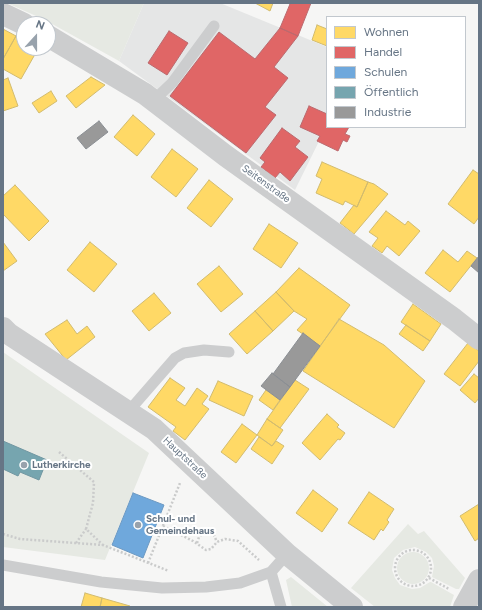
<!DOCTYPE html>
<meta charset="utf-8">
<style>
body{margin:0}
#map{position:relative;width:482px;height:610px;overflow:hidden;background:#f6f6f5;font-family:Figtree,sans-serif}
canvas{display:block}
.frame{position:absolute;inset:0;border:4px solid #667585;pointer-events:none}
.legend{position:absolute;left:326px;top:16px;width:140px;height:112px;box-sizing:border-box;background:#fff;border:1px solid #c2c8ce;margin:0;padding:5px 7px;list-style:none;font-size:12px;color:#667585}
.legend li{display:flex;align-items:center;gap:8px;height:20px}
.legend b{width:20px;border:1px solid #c2c8ce}
.north{position:absolute;left:16px;top:16px;width:40px;height:40px;box-sizing:border-box;background:#fff;border:1px solid #c2c8ce;border-radius:50%;rotate:21deg;font-size:11px;font-weight:700;line-height:16px;text-align:center;color:#667585}
.north::after{content:'';display:block;margin:auto;width:14px;height:18px;background:#98a2ac;clip-path:polygon(50% 0,100% 100%,50% 72%,0 100%)}
</style>
<div id="map">
<canvas width="482" height="610"></canvas>
<div class="frame"></div>
<ul class="legend">
<li><b style="height:11px;background:#ffd966"></b>Wohnen</li>
<li><b style="height:11px;background:#e06666"></b>Handel</li>
<li><b style="height:11px;background:#6fa8dc"></b>Schulen</li>
<li><b style="height:11px;background:#76a5af"></b>Öffentlich</li>
<li><b style="height:11px;background:#999"></b>Industrie</li>
</ul>
<div class="north">N</div>
</div>
<script>
const ctx = document.querySelector('canvas').getContext('2d');
ctx.lineJoin = 'round';
function fillPath(path, color) { ctx.fillStyle = color; ctx.fill(path, 'evenodd'); }
const poly = rows => new Path2D(rows.map(r => 'M' + r).join(''));
function stroke(path, color, width, dash) { ctx.strokeStyle = color; ctx.lineWidth = width; ctx.lineCap = dash ? 'butt' : 'round'; ctx.setLineDash(dash || []); ctx.stroke(path); }
function drawText(font, color, halo, rows, align = 'center') {
  ctx.font = font + ' Figtree,sans-serif'; ctx.lineWidth = 4; ctx.setLineDash([]); ctx.textBaseline = 'middle'; ctx.strokeStyle = halo; ctx.fillStyle = color; for (const [text, x, y, turn = 0] of rows) {
    ctx.save(); ctx.translate(x, y); ctx.rotate((+turn || 0) * Math.PI / 180); ctx.textAlign = isNaN(turn) ? turn : align; if (halo) ctx.strokeText(text, 0, 0); ctx.fillText(text, 0, 0); ctx.restore();
  }
}
fillPath(poly([
 [144,3,220,3,327,47,327,125,295,190,119,61]
]), '#e5e6e6');
fillPath(poly([
 [7,3,144,3,119,61,45,20],
 [3,352,149,453,105,560,3,547],
 [408,524,418,534,424,531,465,578,459,589,456,589,432,577,434,566,432,558,426,552,415,547,403,550,394,558,392,570,395,578,400,585,412,589,420,588,430,582,431,582,454,595,450,607,375,607,351,588],
 '397 568a16 16 0 1 1 32 0a16 16 0 1 1-32 0Z',
 [291,577,328,607,292,607,286,580]
]), '#e6e9e3');
const homes = poly([
 [255,3,273,3,270,11,255,3],
 [317,25,327,29,327,46,312,40,317,25],
 [3,29,16,36,3,59,3,29],
 [16,36,24,41,24,48,38,49,21,79,3,69,3,59,16,36],
 [91,77,105,85,76,108,66,96,91,77],
 [8,78,18,106,3,111,3,80,8,78],
 [51,91,57,101,39,113,32,103,51,91],
 [133,115,155,134,137,156,114,137,133,115],
 [172,149,198,169,176,197,151,177,172,149],
 [322,162,368,182,357,207,345,201,343,205,316,193,322,179,316,176,322,162],
 [473,170,479,174,479,217,474,224,448,204,473,170],
 [209,180,233,199,211,227,187,208,209,180],
 [368,182,374,184,388,194,354,234,340,223,354,205,357,207,368,182],
 [15,185,49,221,29,241,3,214,3,196,15,185],
 [386,211,405,225,408,221,420,231,399,256,387,246,382,253,372,246,378,238,369,232,386,211],
 [269,224,298,243,281,268,253,249,269,224],
 [3,242,17,261,3,271,3,242],
 [90,242,117,264,94,292,67,270,90,242],
 [443,250,458,262,467,251,477,258,450,292,425,273,443,250],
 [219,266,243,294,221,312,197,284,219,266],
 [299,268,350,305,320,346,297,330,307,319,294,311,276,292,299,268],
 [276,292,294,311,273,331,255,311,276,292],
 [154,293,171,313,149,331,132,311,154,293],
 [413,304,441,324,430,341,401,322,413,304],
 [255,311,273,331,247,354,229,334,255,311],
 [339,319,384,345,425,381,394,428,303,371,339,319],
 [67,320,77,334,87,326,95,337,66,360,45,334,67,320],
 [406,325,430,341,423,351,399,334,406,325],
 [468,343,479,351,479,361,460,386,444,374,468,343],
 [474,374,479,378,479,398,475,403,460,390,474,374],
 [170,378,185,388,176,400,185,406,197,388,208,396,202,404,209,409,185,440,173,431,176,427,148,407,170,378],
 [295,380,309,389,280,428,267,419,295,380],
 [218,381,253,396,244,416,209,400,218,381],
 [266,390,280,400,273,410,259,400,266,390],
 [327,414,339,425,337,427,345,433,340,440,338,439,320,460,302,443,327,414],
 [267,419,283,430,272,446,257,435,267,419],
 [242,424,257,435,236,463,221,452,242,424],
 [259,437,272,446,276,441,284,446,272,464,251,449,259,437],
 [313,490,338,509,322,532,296,513,313,490],
 [369,492,394,509,387,520,389,522,383,531,381,529,374,540,348,523,369,492],
 [479,504,479,538,475,541,460,516,479,504],
 [85,593,102,598,100,607,81,607,85,593],
 [102,598,130,606,130,607,100,607,102,598]
]);
fillPath(homes, '#ffd966');
stroke(homes, '#d1bb6f', 1);
const shops = poly([
 [287,3,311,3,298,36,280,28,290,4,287,3],
 [280,28,298,36,274,67,288,78,265,107,276,115,246,153,170,96,219,32,255,59,280,28],
 [169,31,188,43,167,75,148,63,169,31],
 [309,106,327,114,327,127,349,127,345,134,350,136,347,142,343,140,338,151,317,141,320,136,300,127,309,106],
 [282,128,300,141,295,147,308,157,290,181,280,172,275,178,261,167,265,162,260,158,282,128]
]);
fillPath(shops, '#e06666');
stroke(shops, '#bb6a6f', 1);
const schools = poly([
 [133,493,164,505,143,558,112,545,133,493]
]);
fillPath(schools, '#6fa8dc');
stroke(schools, '#6c99c2', 1);
const public = poly([
 [3,441,47,460,39,480,20,472,18,476,3,469,3,441]
]);
fillPath(public, '#76a5af');
stroke(public, '#7197a2', 1);
const industry = poly([
 [99,121,108,132,86,149,77,138,99,121],
 [479,256,479,273,471,266,479,256],
 [303,333,320,346,290,387,273,374,303,333],
 [272,373,290,387,280,400,261,386,272,373]
]);
fillPath(industry, '#999');
stroke(industry, '#8a8e93', 1);
stroke(poly([
 [59,452,94,482,93,503,86,529,103,545],
 [163,526,193,541,206,550,211,549,217,542,225,539,238,541,259,560],
 [3,534,20,539,103,545,169,571],
 [76,543,86,529],
 [197,543,199,537,204,532,213,533,217,542],
 '395 568a18 18 0 1 1 36 0a18 18 0 1 1-36 0Z',
 [148,563,180,483],
 [429,578,449,589]
]), '#cacbcb', 2.5, [2, 2]);
stroke(poly([
 [153,101,172,83,214,26],
 [128,412,175,358,184,353,204,350,229,352],
 [3,565,101,582,162,588,206,587,240,583,271,572],
 [281,607,271,572,287,554]
]), '#cccdce', 11);
stroke(poly([
 [3,14,24,24],
 [48,36,145,94,226,156,454,319,479,339],
 [3,328,9,334,154,429,287,554,352,607],
 [464,607,479,580]
]), '#cccdce', 22);
for (const [x, y, r, color] of [
 [24,465,4,"#98a2ac"],
 [138,525,4,"#98a2ac"]
]) { const dot = new Path2D(); dot.arc(x, y, r, 0, 2 * Math.PI); ctx.fillStyle = color; ctx.fill(dot); stroke(dot, '#fff', 1.5); }
drawText('10px', '#667585', '#fff', [
 ["Seitenstraße",266,184,36],
 ["Hauptstraße",185,458,43]
]);
drawText('bold 10px', '#667585', '#fff', [
 ["Lutherkirche",32,465],
 ["Schul- und",146,519],
 ["Gemeindehaus",146,531]
], 'left');
</script>
